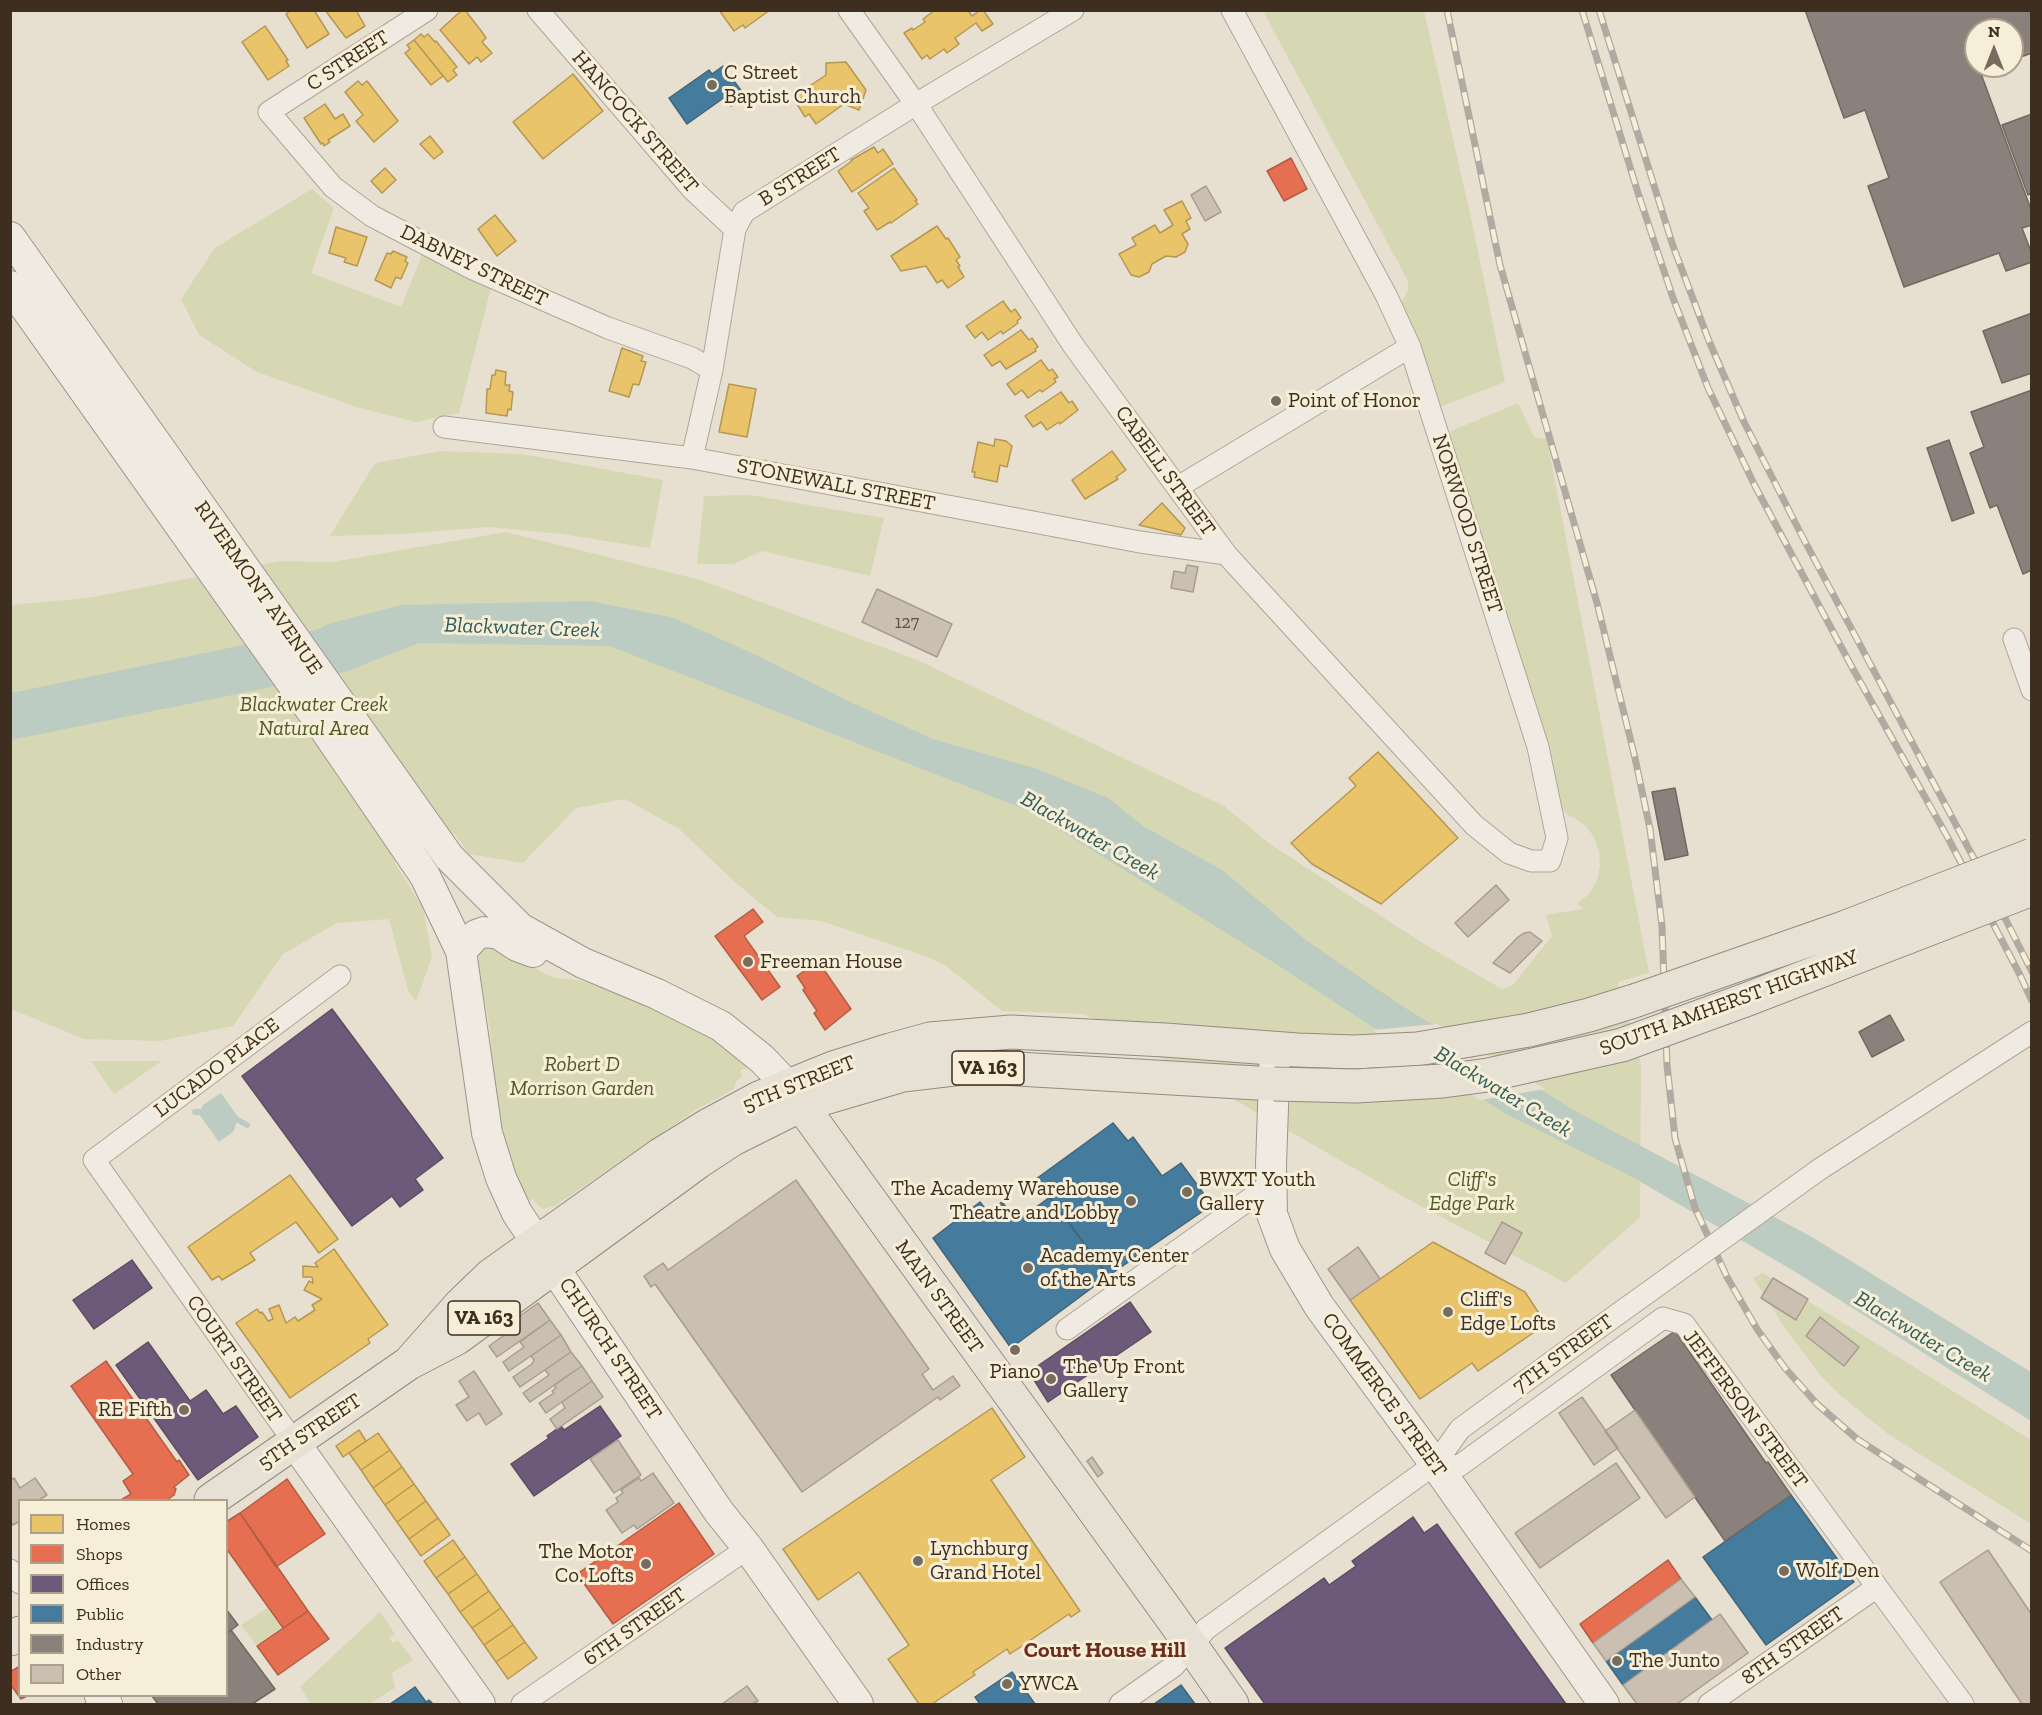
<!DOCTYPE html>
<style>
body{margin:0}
#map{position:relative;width:2042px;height:1715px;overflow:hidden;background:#e7e0d1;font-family:"Zilla Slab",serif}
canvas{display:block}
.frame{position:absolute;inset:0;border:12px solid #3d2e20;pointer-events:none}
.legend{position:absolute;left:18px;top:1499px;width:210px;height:198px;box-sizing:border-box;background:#f7eed8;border:2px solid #ada18e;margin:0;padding:8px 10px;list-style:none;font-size:18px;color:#3d2e20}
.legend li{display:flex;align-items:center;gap:12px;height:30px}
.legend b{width:30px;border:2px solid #ada18e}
.north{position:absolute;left:1964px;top:18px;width:60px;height:60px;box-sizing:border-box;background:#f7eed8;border:2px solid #ada18e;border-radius:50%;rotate:0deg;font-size:16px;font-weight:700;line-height:24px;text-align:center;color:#3d2e20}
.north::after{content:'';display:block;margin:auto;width:21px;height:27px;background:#786c5e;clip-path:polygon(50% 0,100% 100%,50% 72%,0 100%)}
</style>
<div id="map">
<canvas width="2042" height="1715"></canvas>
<div class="frame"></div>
<ul class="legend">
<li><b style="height:16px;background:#e9c46a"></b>Homes</li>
<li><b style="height:16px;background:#e76f51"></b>Shops</li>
<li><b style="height:16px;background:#6d597a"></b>Offices</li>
<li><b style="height:16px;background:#457b9d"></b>Public</li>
<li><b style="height:16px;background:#8a817c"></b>Industry</li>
<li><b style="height:16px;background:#cbbfb2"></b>Other</li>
</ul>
<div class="north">N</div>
</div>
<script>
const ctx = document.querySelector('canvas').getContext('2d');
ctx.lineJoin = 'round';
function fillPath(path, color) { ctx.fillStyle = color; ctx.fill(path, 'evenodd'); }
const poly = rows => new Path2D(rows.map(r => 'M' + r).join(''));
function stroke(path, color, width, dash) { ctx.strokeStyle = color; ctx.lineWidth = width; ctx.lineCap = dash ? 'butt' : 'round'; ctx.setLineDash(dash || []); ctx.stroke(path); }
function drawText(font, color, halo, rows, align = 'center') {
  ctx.font = font + ' "Zilla Slab",serif'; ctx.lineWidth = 6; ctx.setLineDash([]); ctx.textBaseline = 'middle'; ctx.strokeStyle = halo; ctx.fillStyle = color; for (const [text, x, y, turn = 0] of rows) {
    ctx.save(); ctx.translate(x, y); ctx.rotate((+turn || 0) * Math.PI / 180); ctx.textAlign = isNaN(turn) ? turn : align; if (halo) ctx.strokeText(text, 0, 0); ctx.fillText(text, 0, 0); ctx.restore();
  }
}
fillPath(poly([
 [1263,11,1424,11,1473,227,1505,382,1437,408,1399,307,1408,290,1408,281],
 [312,189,334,208,311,273,401,307,422,255,491,288,459,413,416,422,360,408,257,372,199,335,181,299,215,248],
 [1518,403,1534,437,1547,439,1649,973,1618,982,1641,1065,1640,1217,1566,1283,1415,1203,1084,1014,1002,1011,945,965,928,957,821,921,777,917,736,883,679,829,625,799,576,808,523,863,469,854,455,834,394,862,423,908,432,957,416,1001,408,990,389,919,337,923,283,954,233,1026,160,1041,84,1039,11,1009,10,605,87,598,280,561,332,562,506,532,701,580,915,659,1224,806,1270,844,1424,944,1502,989,1513,985,1552,936,1546,915,1584,909,1577,904,1590,893,1597,880,1600,866,1599,852,1594,837,1585,825,1576,819,1568,816,1560,806,1444,434],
 [440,451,522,454,663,480,650,548,562,534,488,527,401,534,330,536,375,463],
 [750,495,884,518,870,576,762,551,734,564,697,564,704,496],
 [491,944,518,955,541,972,556,978,578,980,592,984,665,1013,705,1033,744,1061,747,1068,741,1070,741,1078,736,1081,734,1089,694,1111,555,1206,542,1209,532,1199,525,1204,496,1112,490,1030,478,963,479,955,482,949],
 [91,1061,162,1061,114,1094],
 [1763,1273,2031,1440,2031,1524,1888,1434,1840,1395,1820,1375,1781,1322,1753,1278],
 [267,1608,281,1628,256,1645,241,1625],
 [380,1612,395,1634,389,1638,393,1643,398,1640,413,1660,392,1673,395,1688,369,1704,311,1704,300,1687]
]), '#d6d7b3');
fillPath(poly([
 [590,601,674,618,758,656,861,707,933,739,1037,769,1108,798,1143,826,1222,870,1307,941,1402,1006,1577,1112,1812,1237,2031,1372,2031,1421,1794,1271,1627,1174,1506,1114,1273,962,1029,811,610,646,419,643,345,672,11,740,11,693,316,630,328,624,402,605],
 [221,1093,238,1117,234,1131,219,1142,199,1114,203,1105]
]), '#bcccc2');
fillPath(poly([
 [1437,1024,1545,1089,1480,1100,1372,1030]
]), '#e7e0d1');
const homes = poly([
 [291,10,314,10,329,34,307,48,286,14,291,10],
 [325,10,356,10,365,26,346,38,325,10],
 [462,10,465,10,482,32,486,38,482,42,492,53,481,62,477,57,469,64,440,30,462,10],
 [719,10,770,10,745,28,743,25,734,31,719,10],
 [935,10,968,10,972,16,980,10,983,10,993,24,982,31,976,23,955,38,959,44,947,53,944,49,930,59,927,55,922,59,904,33,912,28,913,30,925,22,923,19,935,10],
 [265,26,288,60,286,61,289,66,268,80,242,42,265,26],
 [421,34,424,37,428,34,435,42,436,41,457,67,453,70,457,75,448,82,414,40,421,34],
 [414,40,443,76,431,85,405,53,410,49,407,45,414,40],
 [846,62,866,90,859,110,844,104,816,124,809,114,805,117,797,104,801,102,796,95,826,75,826,63,846,62],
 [573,74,603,111,543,159,513,122,573,74],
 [358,81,362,85,367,81,398,121,374,142,356,121,363,115,345,92,358,81],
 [325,104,335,119,343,114,350,126,328,140,330,142,324,146,323,143,321,144,304,118,325,104],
 [430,136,443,152,434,159,420,144,430,136],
 [874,147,878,153,883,149,893,164,852,192,838,171,852,161,851,160,874,147],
 [385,168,396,180,382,193,371,181,385,168],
 [894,168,917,200,915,201,918,204,891,223,890,222,877,230,864,211,869,208,858,193,894,168],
 [1182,201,1191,218,1186,221,1190,229,1182,234,1188,244,1185,252,1176,257,1166,256,1152,264,1149,272,1139,277,1131,275,1119,254,1136,245,1132,238,1155,225,1160,233,1173,225,1164,210,1182,201],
 [495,215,516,241,497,256,478,229,495,215],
 [937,226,946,239,948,238,960,257,956,260,960,266,958,267,964,277,948,288,942,280,937,283,926,266,901,271,891,256,937,226],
 [336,227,367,237,357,266,344,262,346,258,329,253,336,227],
 [393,251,407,257,405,261,408,263,401,279,396,277,391,288,375,280,387,253,391,254,393,251],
 [1003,301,1011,312,1015,309,1021,318,1017,321,1018,323,1003,334,1001,331,988,340,982,332,975,338,966,326,1003,301],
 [1021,330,1029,340,1032,338,1038,347,1035,349,1036,351,1006,369,1000,361,992,366,984,355,1021,330],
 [622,348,643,356,641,361,646,362,639,385,633,384,629,397,609,391,622,348],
 [1041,360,1049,371,1052,369,1058,377,1054,379,1056,382,1042,392,1040,390,1028,398,1022,390,1015,395,1007,384,1041,360],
 [496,370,506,372,505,385,510,385,509,391,513,392,511,410,508,409,507,416,486,413,487,389,490,389,492,375,495,375,496,370],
 [729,384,756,389,747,437,719,432,729,384],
 [1061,392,1069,403,1072,401,1078,410,1060,424,1059,422,1047,430,1041,422,1033,427,1025,416,1061,392],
 [995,439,1006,441,1012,446,1007,467,1000,465,997,482,974,477,975,472,972,472,978,442,994,446,995,439],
 [1112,451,1126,470,1116,477,1118,479,1085,499,1072,480,1112,451],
 [1162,503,1185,528,1181,535,1139,525,1162,503],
 [1378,752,1458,838,1381,904,1312,864,1291,843,1356,786,1349,778,1378,752],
 [290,1175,338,1239,319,1253,296,1222,250,1253,255,1260,222,1280,219,1276,212,1280,188,1247,290,1175],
 [1433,1242,1525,1292,1546,1324,1478,1371,1472,1363,1420,1399,1350,1300,1433,1242],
 [334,1249,388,1325,368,1339,370,1343,290,1398,236,1323,257,1309,260,1313,262,1312,268,1321,273,1319,269,1309,279,1305,286,1323,295,1317,298,1321,315,1310,312,1305,322,1299,304,1290,309,1281,313,1283,312,1277,303,1277,303,1266,318,1267,315,1263,334,1249],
 [992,1408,1025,1457,991,1480,1080,1611,1071,1617,1069,1614,1010,1654,1007,1649,973,1672,975,1675,932,1704,919,1704,888,1659,909,1645,859,1572,818,1600,783,1549,992,1408],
 [359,1430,366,1441,343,1457,336,1446,359,1430],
 [378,1433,390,1450,361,1470,349,1453,378,1433],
 [390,1450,402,1467,373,1488,361,1470,390,1450],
 [402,1467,414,1484,385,1505,373,1488,402,1467],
 [414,1484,426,1501,397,1522,385,1505,414,1484],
 [426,1501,438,1518,409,1539,397,1522,426,1501],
 [438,1518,450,1535,421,1556,409,1539,438,1518],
 [453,1540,465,1557,436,1578,424,1561,453,1540],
 [465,1557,477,1574,448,1594,436,1578,465,1557],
 [477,1574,489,1591,460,1612,448,1594,477,1574],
 [489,1591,501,1608,472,1628,460,1612,489,1591],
 [501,1608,513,1625,484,1645,472,1628,501,1608],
 [513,1625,525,1642,496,1662,484,1645,513,1625],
 [525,1642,537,1658,508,1679,496,1662,525,1642]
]);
fillPath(homes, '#e9c46a');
stroke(homes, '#b59754', 1.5);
const shops = poly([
 [1291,158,1307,189,1284,201,1267,171,1291,158],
 [753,909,763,922,744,936,780,987,762,1000,715,936,753,909],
 [818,961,851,1009,825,1030,814,1013,817,1011,803,990,805,988,797,976,818,961],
 [106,1361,177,1462,179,1460,189,1475,174,1487,176,1489,174,1495,167,1500,121,1500,131,1494,123,1481,133,1474,71,1386,106,1361],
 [287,1479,325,1534,276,1567,240,1513,287,1479],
 [679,1503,714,1554,613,1624,577,1574,679,1503],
 [240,1513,308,1611,283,1628,226,1548,226,1522,240,1513],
 [1668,1560,1681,1579,1593,1643,1580,1624,1668,1560],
 [308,1611,329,1639,278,1675,257,1646,308,1611],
 [20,1666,20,1696,27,1696,21,1699,10,1684,10,1672,20,1666]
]);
fillPath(shops, '#e76f51');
stroke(shops, '#b45c42', 1.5);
const offices = poly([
 [332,1009,443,1158,415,1179,423,1190,400,1207,392,1196,352,1226,242,1076,332,1009],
 [132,1260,152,1288,94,1329,73,1300,132,1260],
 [1130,1302,1151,1332,1048,1402,1029,1372,1130,1302],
 [148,1342,190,1401,206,1390,223,1414,236,1406,258,1437,198,1480,116,1365,148,1342],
 [600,1406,621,1436,534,1496,511,1464,549,1438,547,1436,561,1426,564,1430,600,1406],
 [1413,1517,1424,1533,1437,1524,1566,1704,1265,1704,1225,1648,1324,1578,1329,1585,1356,1566,1352,1561,1413,1517]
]);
fillPath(offices, '#6d597a');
stroke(offices, '#5f4c5f', 1.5);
const public = poly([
 [723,66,745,96,731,106,725,97,687,124,669,98,709,70,712,74,723,66],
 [1113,1123,1128,1141,1133,1137,1162,1176,1181,1163,1212,1205,1108,1276,1036,1179,1113,1123],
 [1050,1197,1108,1276,1011,1348,933,1238,980,1202,988,1212,1002,1202,1017,1221,1050,1197],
 [1791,1495,1854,1582,1766,1645,1703,1557,1791,1495],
 [1695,1597,1712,1620,1623,1685,1606,1661,1695,1597],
 [1012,1672,1035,1704,980,1704,975,1697,1012,1672],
 [1181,1685,1195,1704,1154,1704,1181,1685],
 [415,1687,426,1702,429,1700,433,1704,390,1704,415,1687]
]);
fillPath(public, '#457b9d');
stroke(public, '#436478', 1.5);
const industry = poly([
 [1805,10,2032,10,2032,53,2012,60,2012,30,1976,30,1976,66,1995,66,1980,71,2032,212,2032,225,2022,228,2032,254,2032,262,2006,271,1999,253,1904,287,1868,186,1889,178,1865,110,1844,118,1805,10],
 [2032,114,2032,193,2028,195,2002,125,2032,114],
 [2032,313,2032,373,2002,383,1983,331,2032,313],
 [2032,390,2032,570,2023,574,1997,505,1990,508,1970,453,1984,447,1971,412,2032,390],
 [1949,440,1974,513,1952,521,1927,448,1949,440],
 [1675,788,1688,855,1665,860,1652,792,1675,788],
 [1890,1015,1904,1040,1872,1057,1859,1032,1890,1015],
 [1675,1331,1766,1463,1768,1462,1791,1495,1725,1541,1611,1375,1675,1331],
 [226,1609,238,1625,226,1634,226,1609],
 [231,1630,275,1689,252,1704,158,1704,152,1696,226,1696,226,1634,231,1630]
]);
fillPath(industry, '#8a817c');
stroke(industry, '#736860', 1.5);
stroke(poly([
 [195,1112,201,1112],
 [238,1120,247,1125]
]), '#bcccc2', 6);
const building = poly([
 [1206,186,1221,212,1205,221,1191,195,1206,186],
 [1187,565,1198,567,1193,592,1171,588,1174,571,1185,573,1187,565],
 [877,589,952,624,937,657,862,622,877,589],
 [1496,885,1509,900,1468,937,1455,923,1496,885],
 [1530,932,1542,941,1510,973,1493,963,1518,937,1524,933,1530,932],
 [796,1180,929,1369,922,1374,933,1390,953,1376,960,1386,940,1400,938,1397,802,1492,655,1284,651,1287,644,1276,663,1263,668,1270,796,1180],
 [1502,1222,1522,1233,1505,1264,1485,1253,1502,1222],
 [1358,1247,1380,1279,1350,1300,1328,1269,1358,1247],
 [1773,1278,1808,1299,1796,1320,1761,1298,1773,1278],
 [538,1303,550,1320,497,1357,489,1346,513,1329,509,1324,538,1303],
 [1820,1317,1859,1347,1844,1366,1806,1336,1820,1317],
 [550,1320,561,1335,509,1371,503,1362,524,1347,520,1342,550,1320],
 [561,1335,571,1352,520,1387,513,1377,532,1364,534,1360,531,1356,561,1335],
 [571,1352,582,1366,530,1402,523,1393,549,1375,545,1370,571,1352],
 [582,1366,592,1381,546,1413,539,1403,554,1393,552,1391,556,1388,554,1385,582,1366],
 [474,1371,502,1414,486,1425,479,1413,467,1421,456,1405,469,1397,459,1381,474,1371],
 [592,1381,603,1397,557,1429,550,1419,565,1408,562,1402,592,1381],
 [1582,1397,1618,1448,1594,1465,1559,1413,1582,1397],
 [1635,1410,1695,1497,1666,1518,1605,1431,1635,1410],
 [618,1440,641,1475,614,1493,590,1459,618,1440],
 [1092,1457,1103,1473,1098,1477,1087,1461,1092,1457],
 [1616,1463,1640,1498,1540,1568,1515,1533,1616,1463],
 [653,1473,674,1503,637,1529,634,1525,622,1533,606,1510,618,1502,616,1498,623,1493,621,1490,639,1478,641,1481,653,1473],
 [14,1478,20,1488,35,1478,47,1495,39,1500,20,1500,20,1521,13,1525,10,1521,10,1480,14,1478],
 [1988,1550,2032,1615,2032,1704,2022,1704,1940,1582,1988,1550],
 [1681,1579,1695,1597,1606,1661,1593,1643,1681,1579],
 [1720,1614,1748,1653,1677,1704,1637,1704,1623,1685,1720,1614],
 [747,1686,758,1701,752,1704,722,1704,747,1686]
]);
fillPath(building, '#cbbfb2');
stroke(building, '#a89c90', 1.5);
const street = poly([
 [427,10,269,112,333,187,372,216,473,269,608,328,692,358,712,370],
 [538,10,692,189,735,229],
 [849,10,922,113,1073,345,1226,554,1474,825,1509,853,1531,861,1550,861,1557,838,1538,747,1410,347,1386,295,1232,10],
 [444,427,692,458,1140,542,1226,554],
 [692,458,712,370,735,229,744,212,916,104,1073,10],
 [1178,487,1410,347],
 [2014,639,2032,690],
 [1820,1169,2032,1032],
 [1067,1329,1271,1184],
 [294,1442,94,1160,340,976],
 [1435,1464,1459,1466,1663,1318,1684,1324,1963,1704],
 [10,1570,20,1583],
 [522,1704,748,1548],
 [1120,1704,1174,1666,1206,1629,1435,1464,1460,1429,1597,1329],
 [1709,1704,1877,1587]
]);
const secondary = poly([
 [10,237,449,857,520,928,583,963,657,994,721,1026,762,1059,788,1086],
 [10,286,328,734,425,876,461,951,487,1133,501,1178,517,1213,719,1512,748,1548,858,1704],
 [461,951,476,935,484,932,499,934,517,946,533,952],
 [1275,1049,1271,1165,1272,1214,1285,1249,1319,1306,1435,1464,1604,1704],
 [294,1442,480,1704],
 [100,1696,107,1704]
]);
const primary = poly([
 [789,1088,1174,1621,1232,1704],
 [409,1363,461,1304,490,1276,660,1155,707,1126,759,1098,833,1068,890,1050,930,1039,1011,1032,1165,1040,1297,1050,1354,1052,1417,1049,1529,1030,1589,1015,1634,1001],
 [211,1500,409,1363,457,1338,698,1162,733,1139,801,1105,903,1075,962,1068,1001,1068,1274,1084],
 [10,1639,20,1633]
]);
stroke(street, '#ada599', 23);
stroke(secondary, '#9c958a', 32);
stroke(primary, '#928b80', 35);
stroke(street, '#efebe3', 21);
stroke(secondary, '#efebe3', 30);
stroke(primary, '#e6e1d4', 33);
const rail = poly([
 [1447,10,1500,265,1597,603,1635,758,1650,829,1662,926,1667,1065,1675,1138,1695,1208,1727,1277,1757,1329,1785,1368,1817,1404,1857,1439,2032,1551],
 [1582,10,1638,193,1673,298,1708,388,1755,486,1853,669,1948,838,2018,971,2032,1001],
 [1599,10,1673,246,1709,341,1744,422,1802,536,1995,898,2032,972]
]);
stroke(rail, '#afaaa2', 7);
stroke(rail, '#f7eed8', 4.5, [14]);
const streetBridge = poly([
 [1597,1329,1820,1169]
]);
const primaryBridge = poly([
 [1634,1001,1846,927,2032,855],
 [1274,1084,1356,1086,1443,1081,1488,1075,1622,1045,1748,999,2032,889]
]);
stroke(streetBridge, '#ada599', 23, []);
stroke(primaryBridge, '#928b80', 35, []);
stroke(streetBridge, '#efebe3', 21);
stroke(primaryBridge, '#e6e1d4', 33);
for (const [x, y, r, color] of [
 [712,85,6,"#786c5e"],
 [1276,401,6,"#786c5e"],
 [748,962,6,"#786c5e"],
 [1187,1192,6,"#786c5e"],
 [1131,1201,6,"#786c5e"],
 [1028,1268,6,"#786c5e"],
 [1448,1312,6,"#786c5e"],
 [1015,1350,6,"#786c5e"],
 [1051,1379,6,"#786c5e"],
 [184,1410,6,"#786c5e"],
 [918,1561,6,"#786c5e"],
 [646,1564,6,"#786c5e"],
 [1784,1571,6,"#786c5e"],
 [1617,1661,6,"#786c5e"],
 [1007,1684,6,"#786c5e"]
]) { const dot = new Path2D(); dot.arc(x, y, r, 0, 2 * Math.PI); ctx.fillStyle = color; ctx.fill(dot); stroke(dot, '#f7eed8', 2); }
drawText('18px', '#605244', null, [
 ["127",907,623]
]);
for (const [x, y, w] of [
 [988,1068,72],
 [484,1318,72]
]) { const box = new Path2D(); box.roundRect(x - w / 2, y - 17, w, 34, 4.5); ctx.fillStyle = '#f7eed8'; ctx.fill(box); stroke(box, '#3d2e20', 1.5); }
drawText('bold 20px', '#3d2e20', null, [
 ["VA 163",988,1068],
 ["VA 163",484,1318]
]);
drawText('21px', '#3d2e20', '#f7eed8', [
 ["C STREET",348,61,-33],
 ["HANCOCK STREET",635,122,49],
 ["B STREET",800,177,-32],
 ["DABNEY STREET",474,266,26],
 ["CABELL STREET",1165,471,54],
 ["STONEWALL STREET",836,485,11],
 ["NORWOOD STREET",1467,524,72],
 ["RIVERMONT AVENUE",258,588,55],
 ["SOUTH AMHERST HIGHWAY",1729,1003,-20],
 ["LUCADO PLACE",217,1068,-37],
 ["5TH STREET",799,1084,-22],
 ["MAIN STREET",939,1297,54],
 ["CHURCH STREET",610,1349,56],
 ["7TH STREET",1563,1354,-36],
 ["COURT STREET",234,1359,55],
 ["COMMERCE STREET",1384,1395,54],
 ["JEFFERSON STREET",1745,1409,53],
 ["5TH STREET",310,1432,-34],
 ["6TH STREET",635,1627,-35],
 ["8TH STREET",1793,1646,-35]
]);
drawText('21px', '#3d2e20', '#f7eed8', [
 ["C Street",724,73],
 ["Baptist Church",724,97],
 ["Point of Honor",1288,401],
 ["Freeman House",760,962],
 ["BWXT Youth",1199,1180],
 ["Gallery",1199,1204],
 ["The Academy Warehouse",1119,1189,"right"],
 ["Theatre and Lobby",1119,1213,"right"],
 ["Academy Center",1040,1256],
 ["of the Arts",1040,1280],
 ["Cliff's",1460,1300],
 ["Edge Lofts",1460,1324],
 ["The Up Front",1063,1367],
 ["Gallery",1063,1391],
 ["Piano",1015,1372,"center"],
 ["RE Fifth",172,1410,"right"],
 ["Lynchburg",930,1549],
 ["Grand Hotel",930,1573],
 ["The Motor",634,1552,"right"],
 ["Co. Lofts",634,1576,"right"],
 ["Wolf Den",1796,1571],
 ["The Junto",1629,1661],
 ["YWCA",1019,1684]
], 'left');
drawText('italic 21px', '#4d5a26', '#f7eed8', [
 ["Blackwater Creek",314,705],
 ["Natural Area",314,729],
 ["Robert D",582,1065],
 ["Morrison Garden",582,1089],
 ["Cliff's",1472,1180],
 ["Edge Park",1472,1204]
]);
drawText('italic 22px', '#2f5d5a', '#f7eed8', [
 ["Blackwater Creek",522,628,2],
 ["Blackwater Creek",1090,836,30],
 ["Blackwater Creek",1503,1092,31],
 ["Blackwater Creek",1923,1337,31]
]);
drawText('bold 22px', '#6b2e1e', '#f7eed8', [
 ["Court House Hill",1105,1651]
]);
</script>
